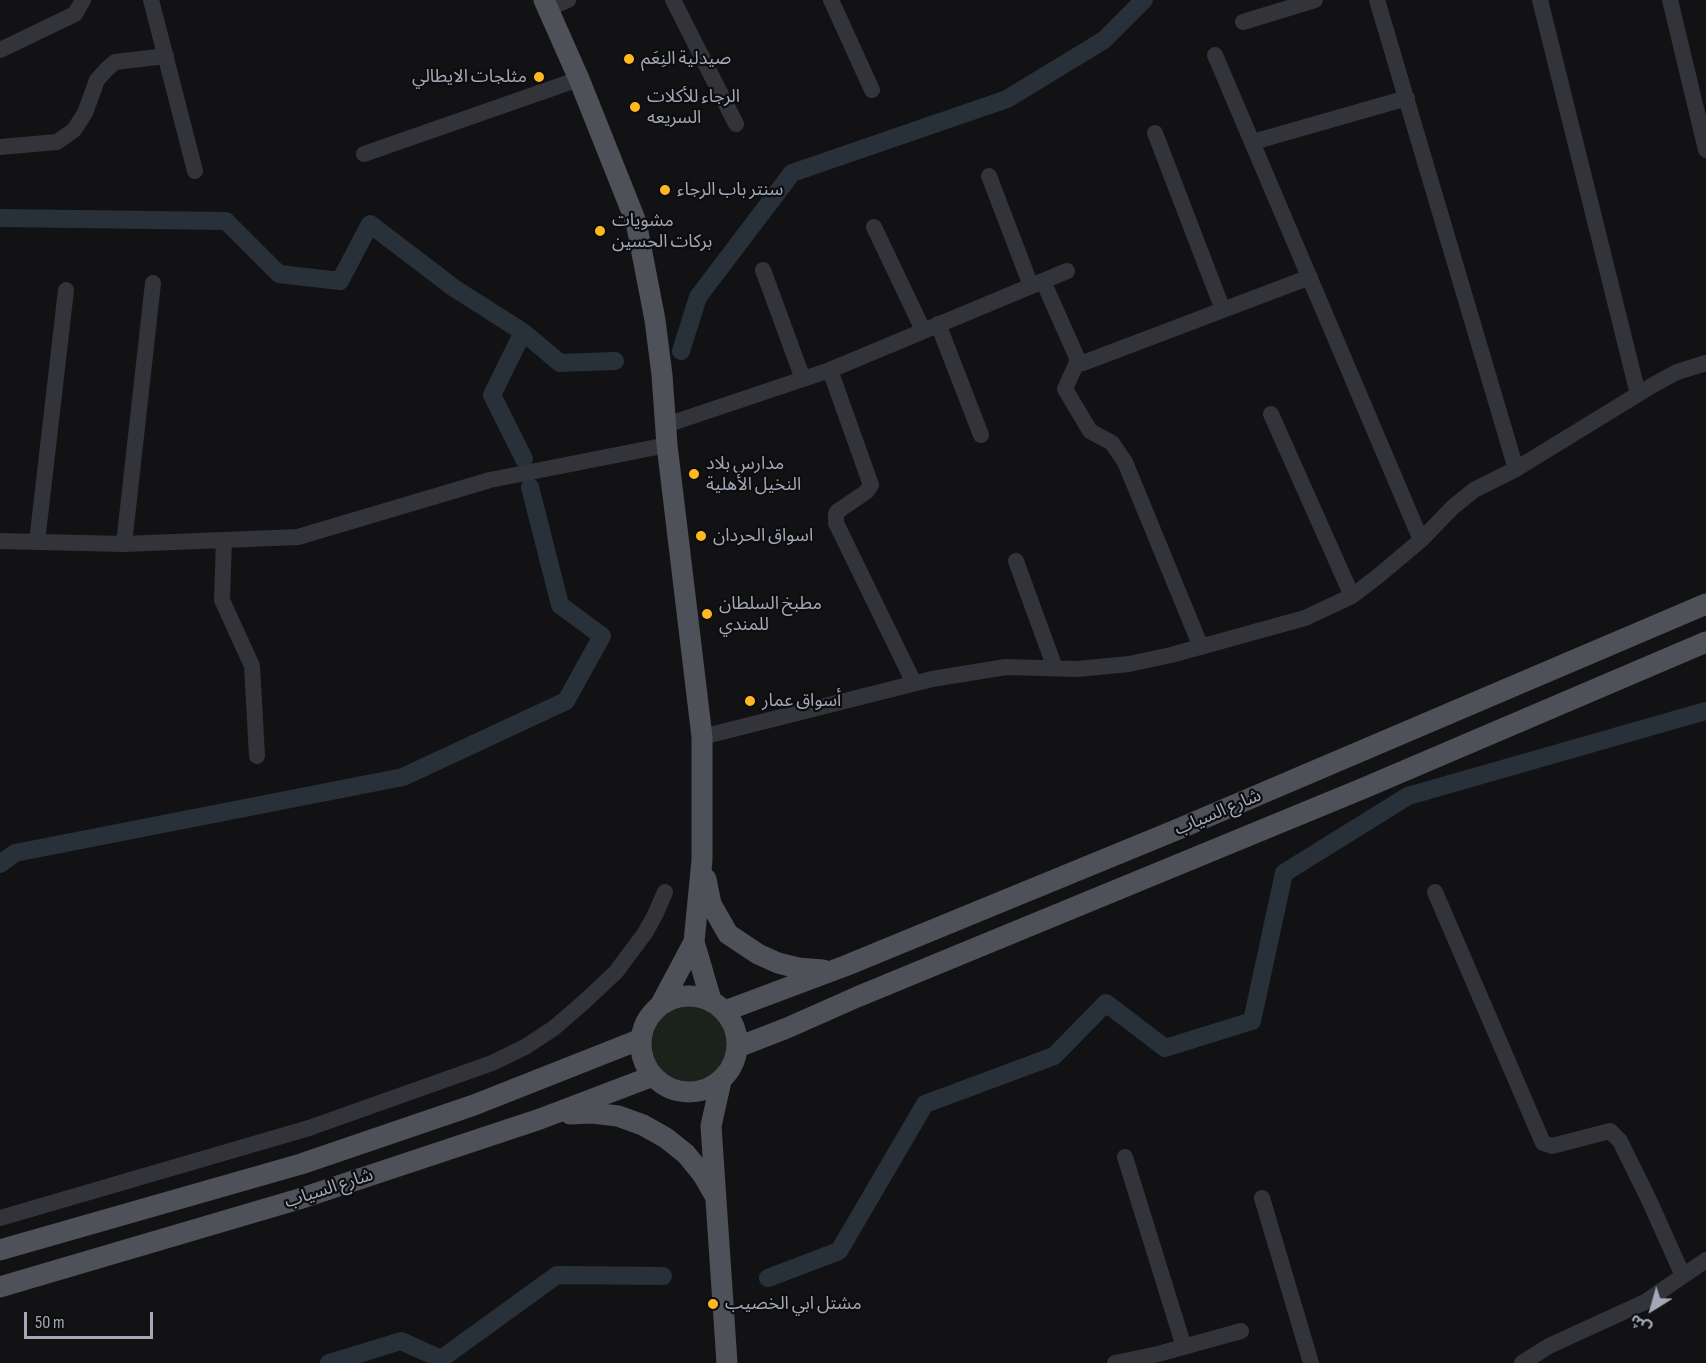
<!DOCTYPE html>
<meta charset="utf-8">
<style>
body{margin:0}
#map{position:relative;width:1706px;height:1363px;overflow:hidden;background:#121214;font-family:"Sofia Sans Condensed","Noto Sans Arabic",sans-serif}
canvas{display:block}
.north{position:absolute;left:1622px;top:1279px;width:60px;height:60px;-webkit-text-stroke:4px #0d0d0f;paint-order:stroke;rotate:217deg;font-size:16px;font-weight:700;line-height:24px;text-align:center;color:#a2a8b6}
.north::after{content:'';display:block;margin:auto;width:21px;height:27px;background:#a2a8b6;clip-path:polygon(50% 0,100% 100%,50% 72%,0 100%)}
.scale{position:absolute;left:24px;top:1312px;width:129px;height:27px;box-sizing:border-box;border:3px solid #a2a8b6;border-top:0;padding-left:8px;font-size:18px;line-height:21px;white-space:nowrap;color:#a2a8b6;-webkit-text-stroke:4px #0d0d0f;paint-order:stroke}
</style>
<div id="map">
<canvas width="1706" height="1363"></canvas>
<div class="north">ش</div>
<div class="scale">50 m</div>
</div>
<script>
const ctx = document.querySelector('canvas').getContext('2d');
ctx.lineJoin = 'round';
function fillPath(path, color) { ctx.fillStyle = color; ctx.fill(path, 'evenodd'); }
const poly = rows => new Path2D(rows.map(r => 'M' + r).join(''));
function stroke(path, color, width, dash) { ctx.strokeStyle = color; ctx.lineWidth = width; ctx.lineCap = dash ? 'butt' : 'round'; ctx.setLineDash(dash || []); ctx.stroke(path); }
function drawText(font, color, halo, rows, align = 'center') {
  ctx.font = font + ' "Sofia Sans Condensed","Noto Sans Arabic",sans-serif'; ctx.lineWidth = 4.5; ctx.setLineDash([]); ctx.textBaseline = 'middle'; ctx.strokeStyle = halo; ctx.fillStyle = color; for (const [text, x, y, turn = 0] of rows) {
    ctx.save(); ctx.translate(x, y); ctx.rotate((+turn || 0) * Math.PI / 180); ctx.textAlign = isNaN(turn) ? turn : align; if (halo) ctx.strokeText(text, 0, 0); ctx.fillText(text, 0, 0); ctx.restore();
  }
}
fillPath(poly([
 '649 1043a39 39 0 1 1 78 0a39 39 0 1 1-78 0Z'
]), '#1a221b');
stroke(poly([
 [0,218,226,221,279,274,340,281,370,224,454,288,523,332,560,363,615,361],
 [523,332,492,395,524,459],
 [681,351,698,297,792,173,1007,99,1104,40,1144,0],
 [0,864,15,853,403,777,566,701,602,636,560,605,530,487],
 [768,1278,839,1251,925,1104,1054,1056,1106,1003,1165,1048,1252,1021,1284,873,1408,796,1706,711],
 [329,1363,401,1341,441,1359,557,1275,663,1276]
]), '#283139', 18);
stroke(poly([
 [151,0,195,171],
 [673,0,736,124],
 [831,0,872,90],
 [1377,0,1516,469],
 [1540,0,1638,394],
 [1670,0,1706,150],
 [547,9,568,0],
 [1243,22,1315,0],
 [0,50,75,14,83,0],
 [1215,55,1421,540],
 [1155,133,1223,310],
 [1253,142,1407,98],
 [0,147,57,142,74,130,85,113,97,80,106,70,115,62,166,56],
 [364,154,579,79],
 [989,176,1031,286],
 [874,227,923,330],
 [763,270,803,379],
 [1043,281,1078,360,1083,363,1310,277],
 [938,324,981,435],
 [1078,360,1065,389,1090,431,1112,443,1125,462,1201,647],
 [830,370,871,485,866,492,838,511,836,514,836,523,914,683],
 [1271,414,1352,596],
 [666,425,830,370,1067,271],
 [224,540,222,600,252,666,257,756],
 [0,541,124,544,298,537,490,480,667,445],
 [37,542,66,290],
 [124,544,153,283],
 [1016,561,1055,668],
 [702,737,932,679,1006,667,1077,669,1129,664,1171,655,1305,618,1352,596,1377,577,1421,540,1453,507,1474,490,1516,469,1653,385,1677,372,1706,363],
 [1435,892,1543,1143,1552,1146,1610,1131,1620,1141,1650,1202,1683,1276],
 [1125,1157,1184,1347],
 [1262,1198,1311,1363],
 [0,1218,309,1128,492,1063,525,1047,554,1028,584,1002,616,972,645,933,655,915,665,892],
 [1115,1363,1158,1354,1241,1331],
 [1522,1363,1549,1346,1645,1302,1706,1260]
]), '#33343a', 16);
stroke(poly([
 [544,0,579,79,636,222,655,320,662,375,667,445,702,737,702,860,694,942,711,1000],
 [706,879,711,904,728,934,758,954,778,963,798,968,823,970],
 '641 1044a48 48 0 1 1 96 0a48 48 0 1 1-96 0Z',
 [661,1004,694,942],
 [725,1011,845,966,1176,830,1706,604],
 [738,1047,787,1028,857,997,1364,788,1706,642],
 [721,1081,711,1126,727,1363],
 [570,1114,592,1113,618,1116,643,1125,666,1138,686,1154,703,1175,714,1194],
 [0,1250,301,1164,474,1105,641,1039],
 [0,1287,299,1199,540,1119,653,1076]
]), '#4f5159', 21);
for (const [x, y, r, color] of [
 [629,59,6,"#ffb820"],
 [539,77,6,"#ffb820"],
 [635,107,6,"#ffb820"],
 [665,190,6,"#ffb820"],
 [600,231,6,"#ffb820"],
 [694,474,6,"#ffb820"],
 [701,536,6,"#ffb820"],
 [707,614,6,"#ffb820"],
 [750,701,6,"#ffb820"],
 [713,1304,6,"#ffb820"]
]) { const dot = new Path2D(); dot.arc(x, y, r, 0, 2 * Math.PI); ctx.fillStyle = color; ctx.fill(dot); stroke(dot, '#0d0d0f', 2); }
drawText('18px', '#a2a8b6', '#0d0d0f', [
 ["صيدلية النِعَم",641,59],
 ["مثلجات الايطالي",527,77,"right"],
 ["الرجاء للأكلات",647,97],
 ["السريعه",647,118],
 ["سنتر باب الرجاء",677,190],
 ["مشويات",612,221],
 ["بركات الحسين",612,242],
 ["مدارس بلاد",706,464],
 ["النخيل الأهلية",706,485],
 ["اسواق الحردان",713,536],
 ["مطبخ السلطان",719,604],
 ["للمندي",719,625],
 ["أسواق عمار",762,701],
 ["مشتل ابي الخصيب",725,1304]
], 'left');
drawText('18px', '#a2a8b6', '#0d0d0f', [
 ["شارع السياب",1218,813,-23],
 ["شارع السياب",329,1189,-18]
]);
</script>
